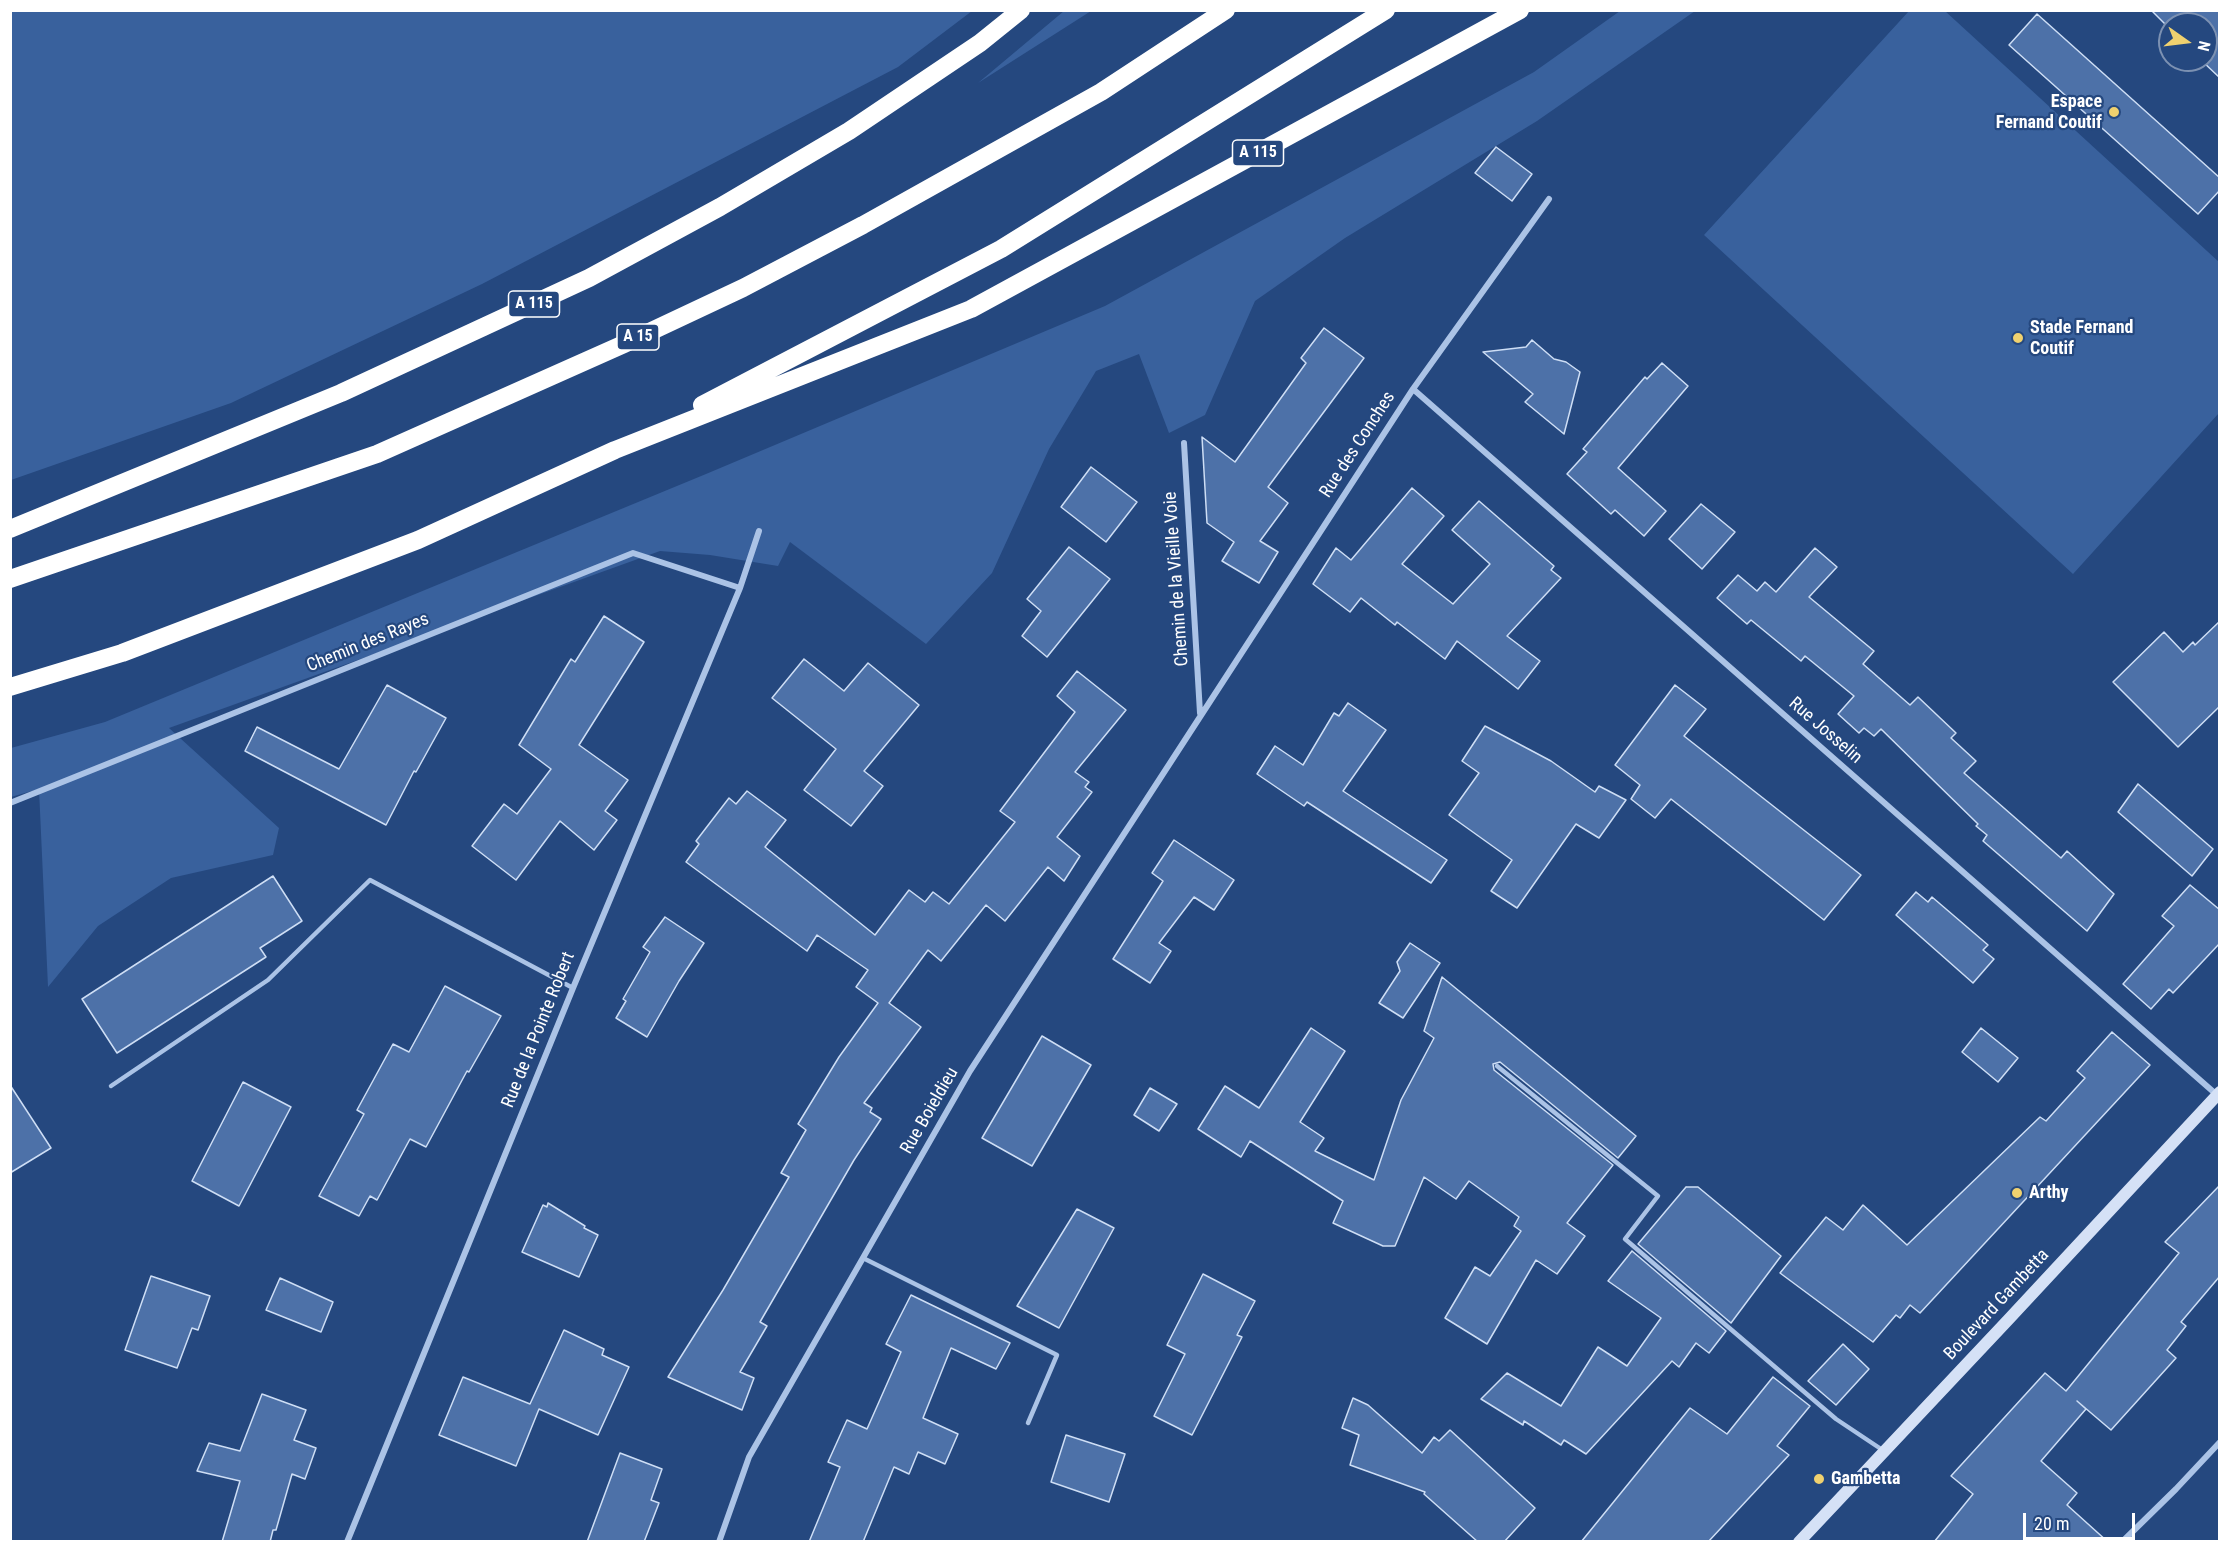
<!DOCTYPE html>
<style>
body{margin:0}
#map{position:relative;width:2230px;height:1552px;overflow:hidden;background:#25487f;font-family:"Roboto Condensed",sans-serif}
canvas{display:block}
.frame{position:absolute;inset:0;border:12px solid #fff;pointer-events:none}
.north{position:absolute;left:2158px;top:12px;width:60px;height:60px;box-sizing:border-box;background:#25487f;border:2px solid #7c91b2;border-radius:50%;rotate:104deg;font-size:16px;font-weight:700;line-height:24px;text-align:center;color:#fff}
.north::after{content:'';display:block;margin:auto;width:21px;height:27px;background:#f0d16f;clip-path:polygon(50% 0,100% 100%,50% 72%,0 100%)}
.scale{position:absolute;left:2023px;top:1513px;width:112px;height:27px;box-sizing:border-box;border:3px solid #fff;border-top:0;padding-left:8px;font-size:18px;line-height:21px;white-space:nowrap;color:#fff;-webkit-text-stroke:4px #25487f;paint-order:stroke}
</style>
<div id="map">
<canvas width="2230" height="1552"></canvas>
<div class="frame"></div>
<div class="north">N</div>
<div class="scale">20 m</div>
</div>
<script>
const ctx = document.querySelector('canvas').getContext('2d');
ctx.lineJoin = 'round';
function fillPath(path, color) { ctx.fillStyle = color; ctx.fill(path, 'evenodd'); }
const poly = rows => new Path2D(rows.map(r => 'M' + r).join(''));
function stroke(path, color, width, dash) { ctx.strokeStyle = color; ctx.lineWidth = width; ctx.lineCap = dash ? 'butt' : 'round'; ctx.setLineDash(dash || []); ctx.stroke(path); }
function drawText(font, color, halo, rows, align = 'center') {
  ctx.font = font + ' "Roboto Condensed",sans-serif'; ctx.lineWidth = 4.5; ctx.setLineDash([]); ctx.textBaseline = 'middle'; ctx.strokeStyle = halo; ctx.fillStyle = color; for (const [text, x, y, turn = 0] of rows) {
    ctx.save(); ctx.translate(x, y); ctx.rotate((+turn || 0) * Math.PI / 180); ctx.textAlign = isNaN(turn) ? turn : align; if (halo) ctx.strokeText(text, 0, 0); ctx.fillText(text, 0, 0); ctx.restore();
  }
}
fillPath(poly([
 [1064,10,1091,11,978,83,1064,11],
 [10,11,11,10,972,11,898,67,482,284,231,403,11,480],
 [1620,11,1695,11,1537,121,1345,238,1255,301,1205,415,1169,433,1139,354,1096,371,1049,449,992,573,926,644,790,542,778,566,710,555,660,551,169,728,279,828,273,855,171,878,98,926,48,987,39,789,11,797,11,748,105,722,706,474,1105,306,1534,72],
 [1909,11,1945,11,2219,262,2219,413,2073,574,1704,235]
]), '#39619d');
const building = poly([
 [2151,10,2220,10,2220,78,2201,60,2206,60,2206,24,2170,24,2170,29,2151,10],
 [2037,14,2220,178,2220,190,2198,214,2009,45,2037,14],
 [1496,147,1532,174,1512,201,1475,173,1496,147],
 [1324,328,1364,358,1268,487,1288,503,1260,541,1278,552,1259,583,1222,561,1234,542,1207,523,1202,437,1235,462,1306,363,1301,358,1324,328],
 [1532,340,1554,359,1566,362,1580,372,1564,434,1525,402,1533,394,1483,352,1526,347,1532,340],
 [1662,363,1688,386,1618,468,1666,511,1644,536,1615,510,1611,514,1567,474,1587,452,1583,449,1645,377,1647,379,1662,363],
 [1091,467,1137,502,1106,542,1061,507,1091,467],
 [1412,488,1444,516,1402,564,1453,604,1490,564,1452,530,1479,501,1554,566,1551,570,1561,578,1507,636,1540,661,1518,689,1457,641,1445,659,1397,622,1395,625,1361,598,1350,612,1313,584,1336,548,1351,560,1412,488],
 [1701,504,1735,532,1702,569,1669,539,1701,504],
 [1069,547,1110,579,1047,657,1022,636,1041,611,1027,599,1069,547],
 [1815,548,1837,567,1809,597,1874,651,1863,664,1910,705,1918,697,1956,733,1951,738,1976,761,1964,773,2061,858,2067,851,2114,894,2087,931,1983,841,1987,835,1976,826,1978,824,1881,729,1874,736,1864,728,1859,733,1838,714,1854,696,1805,656,1801,661,1751,620,1747,624,1717,598,1738,575,1757,591,1765,582,1776,592,1815,548],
 [604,616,644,642,579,745,628,780,605,811,617,820,594,850,560,821,516,880,472,846,504,804,517,814,551,769,519,745,571,659,575,662,604,616],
 [2220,621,2220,706,2178,747,2113,682,2164,632,2183,652,2193,642,2195,645,2220,621],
 [804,659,844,691,868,663,919,705,864,771,883,786,851,826,804,790,836,749,772,698,804,659],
 [1077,671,1126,710,1075,772,1089,782,1085,787,1092,792,1057,837,1080,856,1064,881,1048,867,1005,921,986,905,941,961,928,950,889,1003,921,1027,864,1103,872,1108,870,1112,881,1119,854,1160,760,1322,767,1326,740,1372,754,1378,742,1410,668,1377,723,1290,789,1177,781,1173,806,1130,798,1124,839,1057,878,1003,856,987,868,970,817,935,807,951,686,862,699,844,696,841,729,798,736,804,747,791,786,820,765,847,875,935,909,890,925,902,933,892,949,904,1015,822,1000,811,1075,712,1057,696,1077,671],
 [387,685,446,718,416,772,414,771,386,825,245,751,257,727,339,769,387,685],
 [1675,685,1706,709,1684,736,1861,875,1824,920,1671,799,1655,818,1631,799,1640,785,1615,765,1675,685],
 [1348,703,1386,730,1343,791,1447,860,1431,883,1307,802,1304,806,1257,774,1275,746,1303,765,1334,713,1339,716,1348,703],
 [1485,726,1551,761,1595,792,1599,786,1626,800,1599,838,1576,824,1517,908,1491,891,1512,860,1449,815,1479,773,1462,761,1485,726],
 [2138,784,2213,849,2192,876,2118,812,2138,784],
 [1174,840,1234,880,1214,910,1194,897,1159,943,1171,951,1150,983,1113,959,1163,881,1152,873,1174,840],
 [273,876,302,921,260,948,266,957,117,1053,82,999,273,876],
 [2190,885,2220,910,2220,943,2173,993,2169,989,2151,1009,2123,984,2174,926,2162,916,2190,885],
 [1916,892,1928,902,1932,897,1988,945,1983,950,1994,959,1973,983,1896,915,1916,892],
 [665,917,704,943,679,981,647,1037,616,1018,626,1001,623,999,650,952,643,947,665,917],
 [1410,943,1440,963,1403,1018,1379,1003,1400,971,1397,962,1410,943],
 [1442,977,1636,1136,1618,1158,1500,1062,1493,1064,1494,1070,1613,1165,1567,1223,1585,1236,1557,1274,1536,1260,1487,1344,1445,1318,1475,1267,1490,1276,1521,1231,1514,1226,1519,1217,1469,1181,1456,1199,1424,1177,1395,1246,1383,1246,1333,1223,1343,1201,1250,1141,1241,1157,1198,1129,1225,1086,1259,1108,1311,1028,1345,1051,1300,1122,1324,1138,1315,1151,1374,1180,1401,1100,1434,1038,1424,1031,1442,977],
 [445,986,501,1016,469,1072,467,1071,426,1147,410,1139,377,1200,370,1196,359,1216,319,1196,364,1114,357,1110,393,1044,409,1052,445,986],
 [1981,1028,2018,1058,1998,1082,1962,1052,1981,1028],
 [2112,1032,2150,1065,1920,1313,1910,1305,1900,1318,1896,1315,1873,1342,1780,1273,1826,1217,1843,1230,1863,1205,1907,1245,2040,1117,2046,1121,2085,1078,2077,1071,2112,1032],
 [1042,1036,1091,1065,1032,1166,982,1138,1042,1036],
 [243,1082,291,1107,239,1206,192,1181,243,1082],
 [10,1085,51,1148,10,1173,10,1085],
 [1150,1088,1177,1104,1159,1131,1134,1115,1150,1088],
 [2220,1185,2220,1276,2181,1322,2186,1326,2167,1350,2176,1358,2111,1430,2077,1401,2086,1409,2041,1461,2077,1493,2067,1505,2108,1542,1934,1542,1973,1494,1951,1476,2045,1373,2066,1391,2179,1253,2165,1242,2220,1185],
 [1686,1187,1698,1187,1781,1256,1731,1323,1638,1244,1686,1187],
 [548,1203,585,1226,584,1228,598,1235,579,1277,522,1252,543,1205,547,1207,548,1203],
 [1077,1209,1114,1228,1059,1328,1017,1306,1077,1209],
 [1632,1251,1726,1331,1709,1353,1696,1343,1679,1367,1672,1361,1586,1454,1564,1440,1561,1445,1524,1421,1523,1425,1481,1399,1507,1373,1561,1406,1598,1347,1627,1366,1661,1318,1608,1281,1632,1251],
 [1203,1274,1255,1301,1237,1335,1242,1337,1192,1435,1154,1416,1185,1354,1167,1345,1203,1274],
 [151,1276,210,1296,198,1330,192,1328,177,1368,125,1350,151,1276],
 [280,1278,333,1302,321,1332,266,1310,280,1278],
 [911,1295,1010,1343,996,1369,951,1348,923,1418,958,1434,945,1464,918,1452,909,1474,894,1467,863,1542,809,1542,840,1467,828,1462,847,1420,867,1429,901,1352,886,1344,911,1295],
 [564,1330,604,1349,602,1355,629,1367,598,1435,539,1409,516,1466,439,1435,463,1377,530,1404,564,1330],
 [1843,1344,1869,1369,1836,1405,1808,1381,1843,1344],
 [1773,1377,1810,1406,1777,1446,1789,1455,1708,1542,1581,1542,1690,1408,1727,1434,1773,1377],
 [262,1394,306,1410,294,1440,316,1448,305,1479,292,1474,276,1530,273,1530,270,1542,222,1542,240,1481,197,1471,209,1443,240,1451,262,1394],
 [1353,1398,1368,1405,1422,1453,1434,1437,1439,1441,1450,1430,1535,1508,1504,1542,1478,1542,1424,1494,1425,1492,1350,1465,1359,1435,1342,1428,1353,1398],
 [1066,1435,1125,1454,1109,1502,1051,1482,1066,1435],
 [620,1453,662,1469,651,1500,659,1503,644,1542,587,1542,620,1453]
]);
fillPath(building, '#4d71a8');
stroke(building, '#cedef5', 1.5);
stroke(poly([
 [1497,1066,1658,1196,1625,1239,1836,1419,1884,1451],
 [111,1086,268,980,370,880,573,988],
 [863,1258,1057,1355,1028,1423]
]), '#abc3e6', 4.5);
stroke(poly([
 [1413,389,2217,1095],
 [1184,443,1200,713],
 [10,803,633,553,740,588],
 [347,1542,573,988,740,588,759,531],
 [719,1542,749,1457,970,1071,1413,389,1549,199],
 [2122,1542,2176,1489,2220,1442]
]), '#abc3e6', 6);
stroke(poly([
 [1799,1542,2008,1320,2220,1092]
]), '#d5e1f6', 12);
stroke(poly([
 [702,405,1001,249,1386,10],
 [10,529,341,393,589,278,720,207,849,131,980,43,1021,10],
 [10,579,377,454,624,344,743,288,863,225,1101,92,1226,10],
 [10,687,122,653,418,540,615,450,971,309,1520,10]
]), '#fff', 18);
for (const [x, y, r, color] of [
 [2114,112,6,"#f0d16f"],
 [2018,338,6,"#f0d16f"],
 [2017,1193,6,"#f0d16f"],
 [1819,1479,6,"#f0d16f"]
]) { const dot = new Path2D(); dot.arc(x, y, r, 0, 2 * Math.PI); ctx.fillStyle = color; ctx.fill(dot); stroke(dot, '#25487f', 2); }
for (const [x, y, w] of [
 [1258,153,51],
 [534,304,51],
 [638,337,42]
]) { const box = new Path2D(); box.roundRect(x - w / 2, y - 13, w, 26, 4.5); ctx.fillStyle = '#25487f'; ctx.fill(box); stroke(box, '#fff', 1.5); }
drawText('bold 16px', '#fff', null, [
 ["A 115",1258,153],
 ["A 115",534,304],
 ["A 15",638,337]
]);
drawText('bold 18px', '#fff', '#25487f', [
 ["Espace",2102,102,"right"],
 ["Fernand Coutif",2102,123,"right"],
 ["Stade Fernand",2030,328],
 ["Coutif",2030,349],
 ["Arthy",2029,1193],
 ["Gambetta",1831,1479]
], 'left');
drawText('18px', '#fff', '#25487f', [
 ["Rue des Conches",1358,445,-57],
 ["Chemin de la Vieille Voie",1177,579,-94],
 ["Chemin des Rayes",368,643,-22],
 ["Rue Josselin",1825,731,41],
 ["Rue de la Pointe Robert",539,1030,-68],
 ["Rue Boieldieu",930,1111,-60],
 ["Boulevard Gambetta",1997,1305,-47]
]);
</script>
